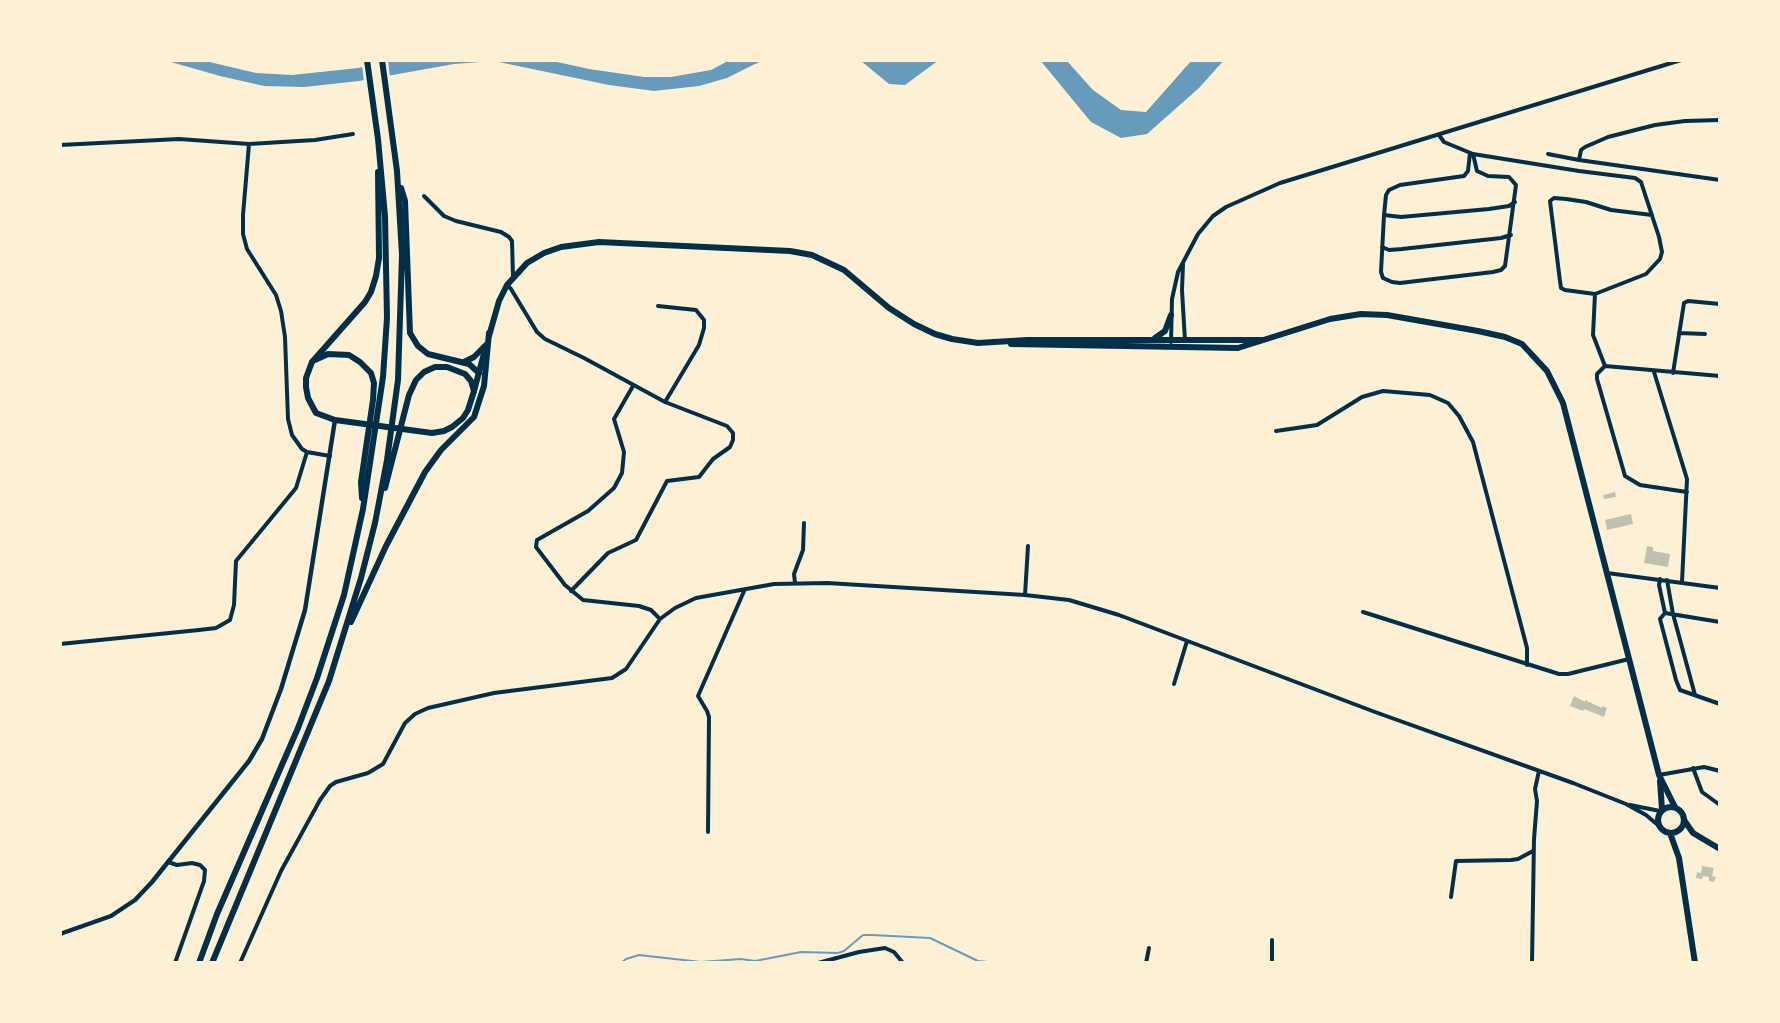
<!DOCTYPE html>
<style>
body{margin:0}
#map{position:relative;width:1780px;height:1023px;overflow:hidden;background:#fdf0d5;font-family:"Sofia Sans Condensed",sans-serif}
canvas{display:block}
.frame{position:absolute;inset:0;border:62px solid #fdf0d5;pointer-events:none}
</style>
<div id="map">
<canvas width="1780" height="1023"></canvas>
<div class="frame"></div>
</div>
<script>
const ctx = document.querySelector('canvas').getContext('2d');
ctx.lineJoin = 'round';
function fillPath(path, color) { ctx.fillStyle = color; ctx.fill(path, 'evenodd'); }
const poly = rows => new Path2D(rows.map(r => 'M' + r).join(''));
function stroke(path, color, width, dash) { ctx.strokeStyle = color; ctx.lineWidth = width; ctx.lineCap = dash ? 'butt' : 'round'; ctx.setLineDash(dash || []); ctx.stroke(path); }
fillPath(poly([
 [164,60,201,60,256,73,292,75,358,68,397,60,548,60,589,69,644,77,671,77,711,70,730,60,763,60,727,78,699,86,654,91,609,85,494,61,454,64,359,81,304,87,264,86,220,76],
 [860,60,939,60,905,85,889,84],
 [1040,60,1066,60,1093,90,1121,110,1146,112,1192,60,1224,60,1199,88,1147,134,1121,138,1091,122]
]), '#669bbc');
fillPath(poly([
 [383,60,388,60,390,78,364,83,362,64]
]), '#fdf0d5');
stroke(poly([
 [621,963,626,959,639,955,701,962,741,959,755,961,801,952,838,953,844,951,863,935,872,935,930,938,978,961,998,963]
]), '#669bbc', 2);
fillPath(poly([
 [1615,492,1616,497,1604,499,1603,495],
 [1631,514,1633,524,1607,530,1605,520],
 [1647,546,1653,547,1653,551,1670,554,1668,567,1644,563],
 [1574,696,1585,702,1585,700,1602,708,1602,706,1607,708,1604,717,1584,709,1583,711,1570,706],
 [1702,866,1714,868,1712,876,1716,877,1714,882,1709,881,1709,877,1703,876,1702,879,1696,878,1697,872,1701,873]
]), '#bec0b2');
stroke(poly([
 [1439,135,1444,142,1473,154,1579,171,1635,178,1641,182,1659,237,1662,252,1660,259,1646,274,1595,294,1565,290,1561,288,1560,281,1550,201,1554,198,1566,199,1586,202,1611,210,1652,215],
 [249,144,243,215,243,234,247,249,276,295,281,311,285,337,288,419,292,435,302,449,307,452,330,456],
 [60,145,179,139,249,144,315,140,353,134],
 [1470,153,1468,171,1464,176,1400,185,1389,190,1386,195,1384,215,1381,272,1383,278,1392,282,1400,283,1493,272,1501,270,1505,266,1516,185,1509,177,1488,176,1477,171,1473,154],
 [1548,154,1579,160,1720,180],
 [1579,160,1581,150,1585,147,1608,137,1655,125,1685,121,1720,120],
 [424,196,444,216,456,221,501,232,509,237,512,241,513,277],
 [1384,215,1401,217,1489,209,1509,206,1515,202],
 [1382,247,1389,250,1402,249,1501,238,1511,235],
 [1183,264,1182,290,1185,341],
 [507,285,511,289,537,332,545,339,584,358,665,402,727,426,733,433,733,440,730,447,713,459,699,477,667,481,636,540,608,553,571,591],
 [1595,294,1593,335,1605,366],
 [658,306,696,310,704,320,704,328,699,345,665,402],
 [1679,333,1705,334],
 [1171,342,1172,299,1178,272,1198,234,1213,216,1226,207,1280,183,1681,60],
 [1654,372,1687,479,1682,582],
 [1673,373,1684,303,1688,301,1720,304],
 [633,386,614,419,624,452,622,473,614,488,588,511,537,540,536,547,565,585,583,600,639,606,651,610,660,619],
 [1276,431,1317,425,1362,397,1383,391,1430,395,1448,403,1459,416,1473,442,1527,648,1527,665],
 [1687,492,1640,485,1625,476,1597,379,1597,374,1605,366,1720,376],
 [1607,573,1720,588],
 [1660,579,1659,585,1665,613],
 [1667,580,1673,614,1695,695],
 [795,583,794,574,803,550,804,523],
 [1025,595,1028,546],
 [1363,612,1559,674,1568,674,1629,659],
 [1720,622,1665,613,1660,619,1676,680,1680,690,1720,704],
 [60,644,199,630,216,628,230,620,234,605,236,561,296,488,307,452],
 [1174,684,1187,641],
 [1693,768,1702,792,1720,805],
 [1659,775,1704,767,1720,771],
 [1630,805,1660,811],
 [708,832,709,717,707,711,698,696,745,589],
 [168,862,177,865,192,863,200,865,205,870,204,881,175,963],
 [1451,897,1456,861,1511,860,1518,859,1533,851],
 [240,963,281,871,320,800,330,786,336,782,368,773,383,764,405,723,415,714,428,708,494,693,612,678,626,669,660,619,675,608,696,598,774,584,827,583,1025,595,1069,600,1119,615,1375,712,1573,783,1626,804,1646,815,1659,826],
 [818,963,859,952,885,948,894,952,903,963],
 [1146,963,1149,948],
 [1272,963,1272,940],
 [1532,963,1534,839,1537,801,1535,789,1539,771]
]), '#003049', 4);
stroke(poly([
 [60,934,111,916,135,900,152,882,249,761,262,739,281,689,305,610,335,420]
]), '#003049', 4.5);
stroke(poly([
 [489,336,499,301,507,285,527,263,544,253,561,247,599,242,790,251,812,255,844,270,889,308,914,324,935,334,952,339,978,343,1027,340,1263,340],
 [1155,338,1165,331,1171,315],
 [1011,344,1238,348,1330,319,1361,314,1387,315,1478,331,1505,337,1522,344,1547,371,1563,403,1659,775,1675,807],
 [312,362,306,378,306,387,308,398,316,413,335,420,432,433,444,431,452,427,463,418,468,410,474,391,486,346],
 [1660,781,1662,810],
 '1658 820a13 13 0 1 1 26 0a13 13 0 1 1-26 0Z',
 [1684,820,1693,833,1720,849],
 [1670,833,1679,858,1695,963]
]), '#003049', 6);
stroke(poly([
 [401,188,405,201,410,333,418,346,428,354,469,364,479,373],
 [315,360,328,354,349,355,360,362,371,373,374,383,373,400,361,482,362,498],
 [312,362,365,302,371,292,376,276,379,258,378,172],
 [464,362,474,357,486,345],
 [385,488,409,395,416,380,424,372,435,367,447,367,465,374,471,381,474,391],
 [351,622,386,546,425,472,441,450,474,417,484,386,489,333],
 [199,963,217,914,298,728,317,678,344,595,363,509,383,377,387,318,385,216,378,139,367,60],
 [212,963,329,681,361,578,375,523,387,460,398,380,402,255,397,171,382,60]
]), '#003049', 6);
</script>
